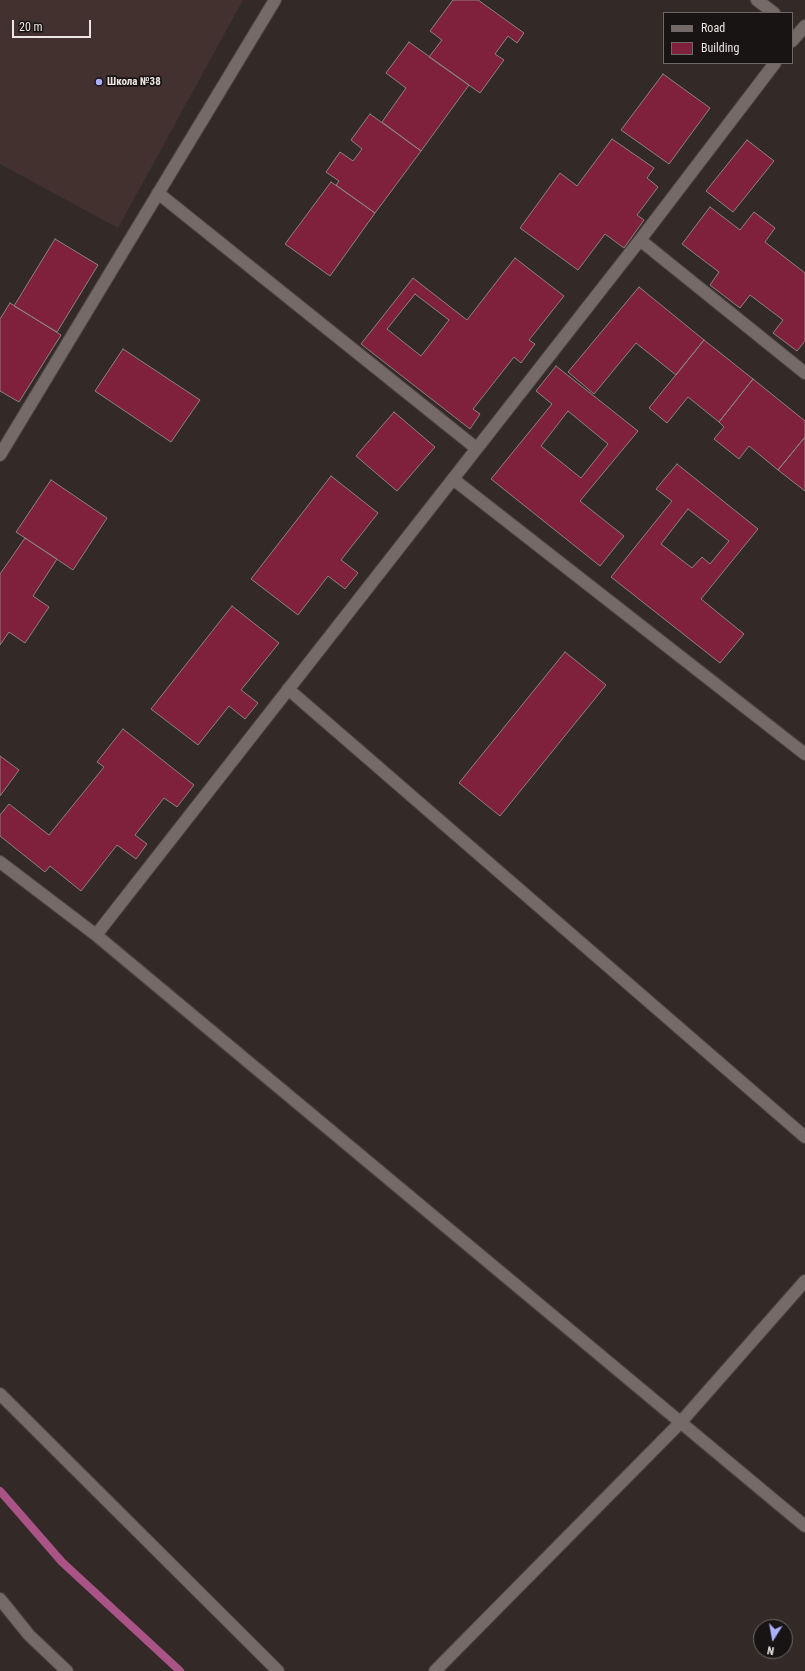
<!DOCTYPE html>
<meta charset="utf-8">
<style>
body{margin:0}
#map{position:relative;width:805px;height:1671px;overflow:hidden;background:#332a28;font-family:"Roboto Condensed",sans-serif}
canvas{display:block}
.legend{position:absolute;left:663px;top:12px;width:130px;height:52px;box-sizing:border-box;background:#181413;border:1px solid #6d6867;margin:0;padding:5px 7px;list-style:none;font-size:12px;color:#ece5e4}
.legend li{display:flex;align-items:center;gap:8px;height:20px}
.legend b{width:20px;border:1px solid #6d6867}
.north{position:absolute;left:753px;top:1619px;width:40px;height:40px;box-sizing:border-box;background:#181413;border:1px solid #6d6867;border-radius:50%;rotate:191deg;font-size:11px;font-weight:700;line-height:16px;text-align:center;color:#ece5e4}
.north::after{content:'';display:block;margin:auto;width:14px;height:18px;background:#aab0fb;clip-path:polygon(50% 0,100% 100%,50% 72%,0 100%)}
.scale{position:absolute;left:12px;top:20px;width:79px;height:18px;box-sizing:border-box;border:2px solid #ece5e4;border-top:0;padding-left:5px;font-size:12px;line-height:14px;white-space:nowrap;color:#ece5e4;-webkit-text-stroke:3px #181413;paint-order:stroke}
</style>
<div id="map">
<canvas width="805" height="1671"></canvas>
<ul class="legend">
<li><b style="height:5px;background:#756a68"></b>Road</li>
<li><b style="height:11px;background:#7f213d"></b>Building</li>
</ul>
<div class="north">N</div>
<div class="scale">20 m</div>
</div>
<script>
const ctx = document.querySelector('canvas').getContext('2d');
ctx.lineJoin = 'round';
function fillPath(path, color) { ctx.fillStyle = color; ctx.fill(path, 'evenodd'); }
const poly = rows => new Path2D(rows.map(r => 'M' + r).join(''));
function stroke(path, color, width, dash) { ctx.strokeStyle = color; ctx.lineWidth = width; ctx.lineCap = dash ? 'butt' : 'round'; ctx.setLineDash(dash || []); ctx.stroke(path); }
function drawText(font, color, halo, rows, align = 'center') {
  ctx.font = font + ' "Roboto Condensed",sans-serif'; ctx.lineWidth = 3.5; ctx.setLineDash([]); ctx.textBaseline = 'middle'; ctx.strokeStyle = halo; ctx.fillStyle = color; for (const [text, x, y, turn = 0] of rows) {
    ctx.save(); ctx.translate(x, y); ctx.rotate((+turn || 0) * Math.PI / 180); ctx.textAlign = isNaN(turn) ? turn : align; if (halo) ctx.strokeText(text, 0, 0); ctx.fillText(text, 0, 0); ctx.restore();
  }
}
fillPath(poly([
 [0,0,243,0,118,228,0,164]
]), '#42312f');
stroke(poly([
 [0,1491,62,1562,180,1671]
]), '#a95386', 8);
const building = poly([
 [453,0,478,0,524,33,517,43,508,36,495,54,504,60,480,93,429,57,442,40,430,31,453,0],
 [409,42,469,85,421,151,382,122,406,88,386,73,409,42],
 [663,74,710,108,669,164,621,130,663,74],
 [370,114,421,151,375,213,336,185,339,181,326,172,340,152,353,161,362,149,351,140,370,114],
 [612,139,654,168,647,178,658,187,637,215,644,220,624,248,605,234,578,270,520,228,560,173,577,186,612,139],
 [747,140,774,161,733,212,706,191,747,140],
 [331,182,375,213,330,276,285,244,331,182],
 [710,207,740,230,754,212,775,228,765,242,805,273,805,341,797,351,773,333,783,320,750,295,740,308,710,285,719,272,682,244,710,207],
 [55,239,98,265,57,332,14,306,55,239],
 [515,258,564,296,529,340,535,344,521,363,514,357,473,409,480,414,470,429,361,344,413,278,467,320,515,258],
 [415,294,449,320,421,356,387,329,415,294],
 [639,287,704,340,676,375,636,343,594,394,568,372,639,287],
 [10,303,61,335,19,402,0,391,0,319,10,303],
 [704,340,753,379,719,422,688,397,667,423,649,408,704,340],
 [123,349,200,400,171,442,95,391,123,349],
 [556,366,638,431,580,501,624,536,600,566,491,479,552,404,536,391,556,366],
 [568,411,608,444,581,478,541,446,568,411],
 [753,379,805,421,805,437,778,470,749,446,739,459,714,439,724,427,719,422,753,379],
 [394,412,435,447,397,491,356,456,394,412],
 [805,437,805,491,778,470,805,437],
 [677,464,758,529,701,599,744,634,720,663,611,577,672,501,656,489,677,464],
 [688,509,729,541,710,564,702,557,692,568,661,544,688,509],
 [331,476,378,513,341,560,358,573,345,589,328,576,298,615,251,579,331,476],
 [51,480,107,518,73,570,16,532,51,480],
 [25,538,57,559,33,596,49,607,25,643,9,632,0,645,0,574,25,538],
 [232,606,279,643,241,690,258,703,245,719,229,706,198,745,151,709,232,606],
 [565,652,606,685,500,816,459,783,565,652],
 [123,729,194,785,177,807,164,798,135,835,147,844,136,859,117,845,81,891,50,866,45,872,0,836,0,815,9,804,49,835,104,767,97,762,123,729],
 [0,756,19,770,0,796,0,756]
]);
fillPath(building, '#7f213d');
stroke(building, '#8c8182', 1);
const minor = poly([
 [757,0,774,13],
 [792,41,805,26],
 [158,193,476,448],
 [640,240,805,373],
 [0,455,275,0],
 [453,479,805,754],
 [288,689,805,1137],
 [0,862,96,935,805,1526],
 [96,935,640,240,775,63],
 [0,1394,278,1671],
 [0,1599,29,1635,67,1671],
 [435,1671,680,1423,805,1281]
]);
stroke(minor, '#4d4544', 14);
stroke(minor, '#756a68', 12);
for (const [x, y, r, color] of [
 [99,82,4,"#aab0fb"]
]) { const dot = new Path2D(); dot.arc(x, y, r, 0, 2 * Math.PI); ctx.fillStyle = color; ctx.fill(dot); stroke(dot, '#181413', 1.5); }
drawText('bold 11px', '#ece5e4', '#181413', [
 ["Школа №38",107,82]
], 'left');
</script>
